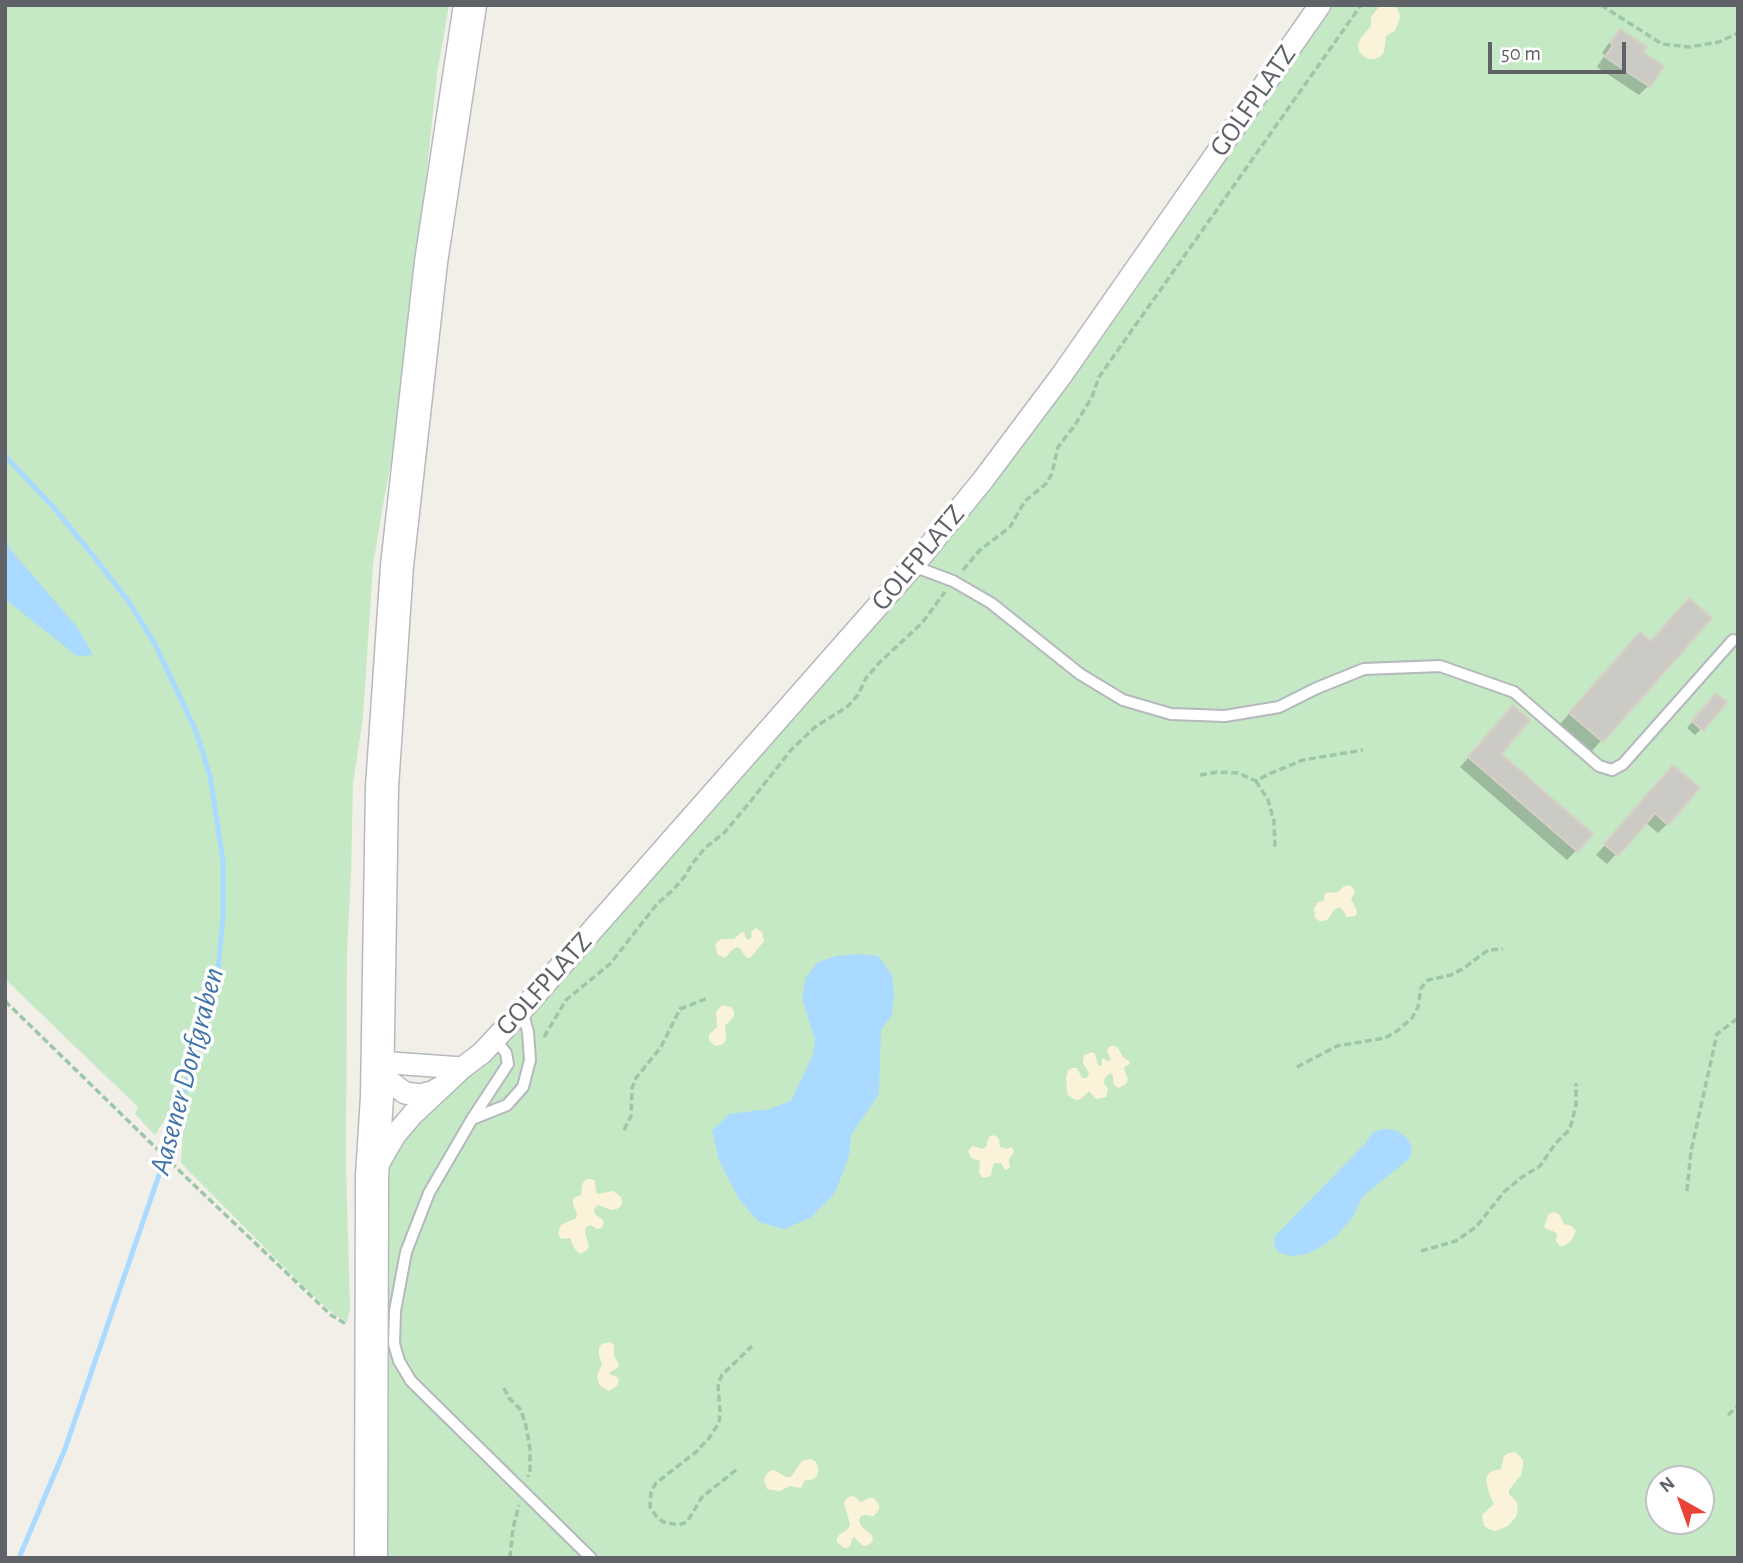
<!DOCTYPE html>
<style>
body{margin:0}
#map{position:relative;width:1743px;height:1563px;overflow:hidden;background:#f1efe8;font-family:"Alegreya Sans",sans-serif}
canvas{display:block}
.frame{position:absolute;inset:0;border:7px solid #5f6368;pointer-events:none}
.north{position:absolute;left:1645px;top:1465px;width:70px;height:70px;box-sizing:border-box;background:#fff;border:2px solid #bfc1c3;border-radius:50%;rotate:320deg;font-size:19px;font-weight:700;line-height:28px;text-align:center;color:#5f6368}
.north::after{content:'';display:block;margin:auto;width:24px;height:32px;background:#ea4335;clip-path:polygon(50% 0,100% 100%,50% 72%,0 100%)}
.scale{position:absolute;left:1488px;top:42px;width:138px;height:32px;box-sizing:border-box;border:4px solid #5f6368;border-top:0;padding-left:9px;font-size:21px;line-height:24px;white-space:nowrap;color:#5f6368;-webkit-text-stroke:5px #fff;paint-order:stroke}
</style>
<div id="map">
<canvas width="1743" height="1563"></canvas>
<div class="frame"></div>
<div class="north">N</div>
<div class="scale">50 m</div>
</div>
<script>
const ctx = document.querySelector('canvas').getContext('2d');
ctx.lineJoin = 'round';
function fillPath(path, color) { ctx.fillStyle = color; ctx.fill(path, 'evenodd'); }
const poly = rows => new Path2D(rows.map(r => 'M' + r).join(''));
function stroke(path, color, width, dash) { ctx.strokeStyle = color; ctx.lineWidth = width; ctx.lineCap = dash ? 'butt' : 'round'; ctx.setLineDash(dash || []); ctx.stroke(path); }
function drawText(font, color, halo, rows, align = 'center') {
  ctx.font = font + ' "Alegreya Sans",sans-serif'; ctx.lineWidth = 7; ctx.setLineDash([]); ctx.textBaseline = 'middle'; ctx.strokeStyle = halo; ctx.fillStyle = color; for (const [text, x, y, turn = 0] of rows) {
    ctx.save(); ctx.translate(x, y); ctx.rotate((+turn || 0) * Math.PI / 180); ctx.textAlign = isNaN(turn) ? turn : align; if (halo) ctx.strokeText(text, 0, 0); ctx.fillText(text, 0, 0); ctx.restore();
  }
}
fillPath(poly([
 [5,5,449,5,437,74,423,206,409,302,408,374,384,499,373,565,363,717,353,783,351,872,347,953,346,1167,350,1308,347,1322,335,1315,304,1287,181,1163,184,1117,165,1119,155,1135,135,1114,138,1107,5,979],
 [1330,5,1738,5,1738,1558,382,1558,383,1172,399,1139,920,570],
 [1659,1479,1701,1479,1701,1521,1659,1521]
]), '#c5e8c5');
fillPath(poly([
 [1383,5,1392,5,1396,7,1399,12,1400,18,1395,31,1386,36,1384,52,1380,57,1374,59,1368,59,1363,56,1359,51,1358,45,1360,39,1371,26,1371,17,1379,7],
 [1348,885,1351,886,1355,892,1351,899,1356,909,1357,913,1355,916,1347,917,1343,910,1339,907,1334,910,1328,919,1324,921,1319,921,1315,918,1314,909,1318,902,1324,901,1325,893,1338,892,1344,886],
 [756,928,762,932,764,941,751,957,748,958,745,956,740,948,737,947,731,951,725,958,718,955,715,946,717,942,721,939,734,939,742,932,744,933,746,938,749,940,752,937,751,932],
 [722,1005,731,1007,734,1011,734,1016,725,1026,726,1040,723,1044,715,1046,709,1040,709,1035,717,1027,716,1012],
 [1113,1045,1118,1048,1123,1057,1130,1062,1129,1065,1125,1066,1124,1069,1128,1079,1126,1084,1119,1088,1115,1086,1113,1083,1113,1076,1110,1073,1104,1079,1104,1083,1108,1089,1106,1097,1098,1099,1095,1098,1089,1091,1081,1099,1076,1100,1072,1098,1068,1095,1067,1090,1066,1078,1068,1070,1072,1068,1077,1068,1082,1078,1087,1078,1089,1073,1083,1063,1084,1055,1092,1052,1095,1054,1098,1065,1102,1066,1102,1058,1107,1061,1111,1060,1107,1051,1108,1048],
 [992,1135,996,1136,999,1139,1000,1147,1006,1149,1012,1147,1014,1152,1009,1159,1010,1168,1005,1170,1001,1163,995,1163,993,1165,991,1176,984,1178,981,1176,979,1172,980,1161,971,1158,968,1151,973,1146,982,1149,986,1147,989,1137],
 [588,1179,592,1179,595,1181,596,1192,598,1194,613,1191,621,1197,622,1202,621,1206,617,1209,612,1210,598,1205,594,1209,595,1214,604,1221,603,1225,602,1228,597,1229,591,1225,586,1227,585,1233,589,1246,587,1250,580,1254,574,1248,570,1238,561,1239,558,1233,561,1225,576,1218,577,1214,573,1204,573,1200,575,1197,581,1195,582,1185,584,1181],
 [1553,1212,1559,1214,1564,1224,1572,1226,1576,1231,1571,1241,1564,1246,1560,1246,1556,1241,1557,1234,1553,1231,1548,1230,1544,1227,1548,1215],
 [610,1342,614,1345,614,1355,619,1365,618,1368,610,1372,609,1374,617,1377,619,1380,617,1386,609,1391,600,1386,597,1376,602,1364,599,1356,599,1347,602,1344],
 [1515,1452,1523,1460,1523,1465,1521,1475,1509,1490,1509,1494,1516,1501,1518,1506,1516,1517,1508,1526,1503,1528,1495,1531,1489,1529,1484,1526,1482,1515,1494,1504,1489,1493,1486,1480,1488,1474,1492,1471,1501,1469,1504,1456,1509,1453],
 [811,1459,816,1462,818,1467,818,1472,816,1477,811,1480,805,1480,801,1488,790,1486,780,1491,767,1489,764,1480,766,1475,770,1471,774,1470,786,1477,791,1477,801,1462,805,1460],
 [850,1496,855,1497,861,1502,869,1498,874,1498,879,1505,879,1509,874,1516,864,1515,861,1516,859,1520,861,1526,872,1535,873,1540,870,1544,866,1546,862,1545,854,1537,852,1539,850,1547,844,1548,837,1542,837,1538,839,1535,849,1528,850,1524,844,1503,846,1499]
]), '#fbf3d9');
fillPath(poly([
 [5,538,10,549,77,627,93,655,77,656,5,599],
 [859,954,878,956,892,975,894,994,892,1015,881,1030,879,1094,851,1135,849,1156,835,1193,810,1218,784,1229,759,1222,739,1199,719,1160,712,1131,729,1114,769,1109,791,1101,813,1055,815,1040,802,998,806,977,818,962,837,956],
 [1384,1129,1396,1130,1407,1138,1412,1148,1410,1158,1363,1196,1352,1218,1335,1237,1322,1246,1307,1254,1291,1256,1279,1253,1274,1245,1275,1236,1365,1144,1373,1132]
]), '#aadaff');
fillPath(poly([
 [1620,31,1648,86,1639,95,1597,67,1605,55,1602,53,1611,40],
 [1709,618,1591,752,1560,724,1630,645,1650,643],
 [1711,701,1701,729,1695,735,1687,728],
 [1504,717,1498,754,1591,835,1567,860,1460,767],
 [1664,777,1667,824,1658,833,1645,822,1607,864,1596,855]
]), '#0003');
stroke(poly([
 [5,456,55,509,91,553,129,602,155,644,196,731,210,776,223,861,223,916,218,971,172,1137,65,1449,19,1558]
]), '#aadaff', 5);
const building = poly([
 [1620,29,1647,47,1643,52,1664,66,1650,87,1605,57,1613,45,1610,43,1620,29],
 [1689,598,1712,618,1603,742,1569,713,1640,632,1651,641,1689,598],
 [1716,693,1727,702,1703,731,1692,721,1716,693],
 [1513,705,1530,720,1501,754,1593,834,1578,852,1468,757,1513,705],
 [1673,765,1700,788,1668,825,1655,813,1618,856,1604,844,1673,765]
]);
fillPath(building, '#cccac5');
stroke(building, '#d6d1c6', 2);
const lane = poly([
 [913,566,953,581,991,603,1080,674,1123,700,1171,714,1225,716,1279,707,1317,688,1364,669,1440,666,1514,692,1599,766,1612,770,1623,764,1733,640],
 [495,1039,506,1053,508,1064,472,1119,429,1193,406,1252,395,1311,394,1344,399,1361,411,1381,591,1558],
 [472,1119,507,1105,523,1087,530,1060,528,1032,522,1010]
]);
const street = poly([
 [439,1088,432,1092,420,1095,405,1093,389,1081,378,1062,462,1068],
 [376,1168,395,1135,413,1114,462,1068,482,1053,522,1010,913,566,983,480,1061,376,1320,5]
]);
const secondary = poly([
 [371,1558,372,1176,377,1097,382,787,397,566,431,262,470,5]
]);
stroke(lane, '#b5b8bc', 14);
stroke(street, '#b5b8bc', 24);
stroke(secondary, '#b6babf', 35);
stroke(poly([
 [1601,5,1662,44,1689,47,1719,42,1738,33],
 [963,570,980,550,1010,527,1025,501,1047,483,1052,473,1058,447,1075,425,1092,397,1099,377,1361,5],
 [1200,775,1217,772,1238,773,1256,781,1269,774,1303,760,1363,750],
 [1256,781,1268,800,1274,821,1275,847],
 [5,1001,192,1183,331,1315,346,1324],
 [544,1037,566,1000,610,964,657,904,674,889,685,876,692,864,705,848,724,833,750,802,791,750,815,727,847,707,858,695,866,678,879,663,922,623,945,592],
 [1297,1067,1337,1046,1385,1038,1397,1031,1412,1018,1418,1007,1421,988,1428,980,1451,975,1464,968,1488,950,1503,949],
 [624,1130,631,1116,632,1088,636,1078,661,1047,680,1009,708,998],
 [1687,1191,1691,1151,1717,1034,1738,1018],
 [1421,1251,1456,1241,1476,1227,1504,1192,1522,1177,1540,1166,1555,1144,1570,1129,1576,1105,1576,1083],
 [504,1388,509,1398,521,1410,526,1426,530,1449,530,1470,528,1477],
 [1728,1415,1738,1406],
 [736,1470,702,1497,687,1522,678,1525,663,1522,656,1516,650,1507,651,1492,656,1483,696,1452,709,1438,719,1423,720,1412,718,1384,722,1375,752,1346],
 [510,1558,513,1528,519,1505]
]), '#9cc7a9', 3.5, [7, 3.5]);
stroke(lane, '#fff', 10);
stroke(street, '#fff', 21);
stroke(secondary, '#fff', 32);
drawText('28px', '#5f6368', '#fff', [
 ["GOLFPLATZ",1253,101,-55],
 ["GOLFPLATZ",918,558,-50],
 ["GOLFPLATZ",544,984,-48]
]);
drawText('italic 30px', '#4174aa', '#fff', [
 ["Aasener Dorfgraben",187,1071,-75]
]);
</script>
